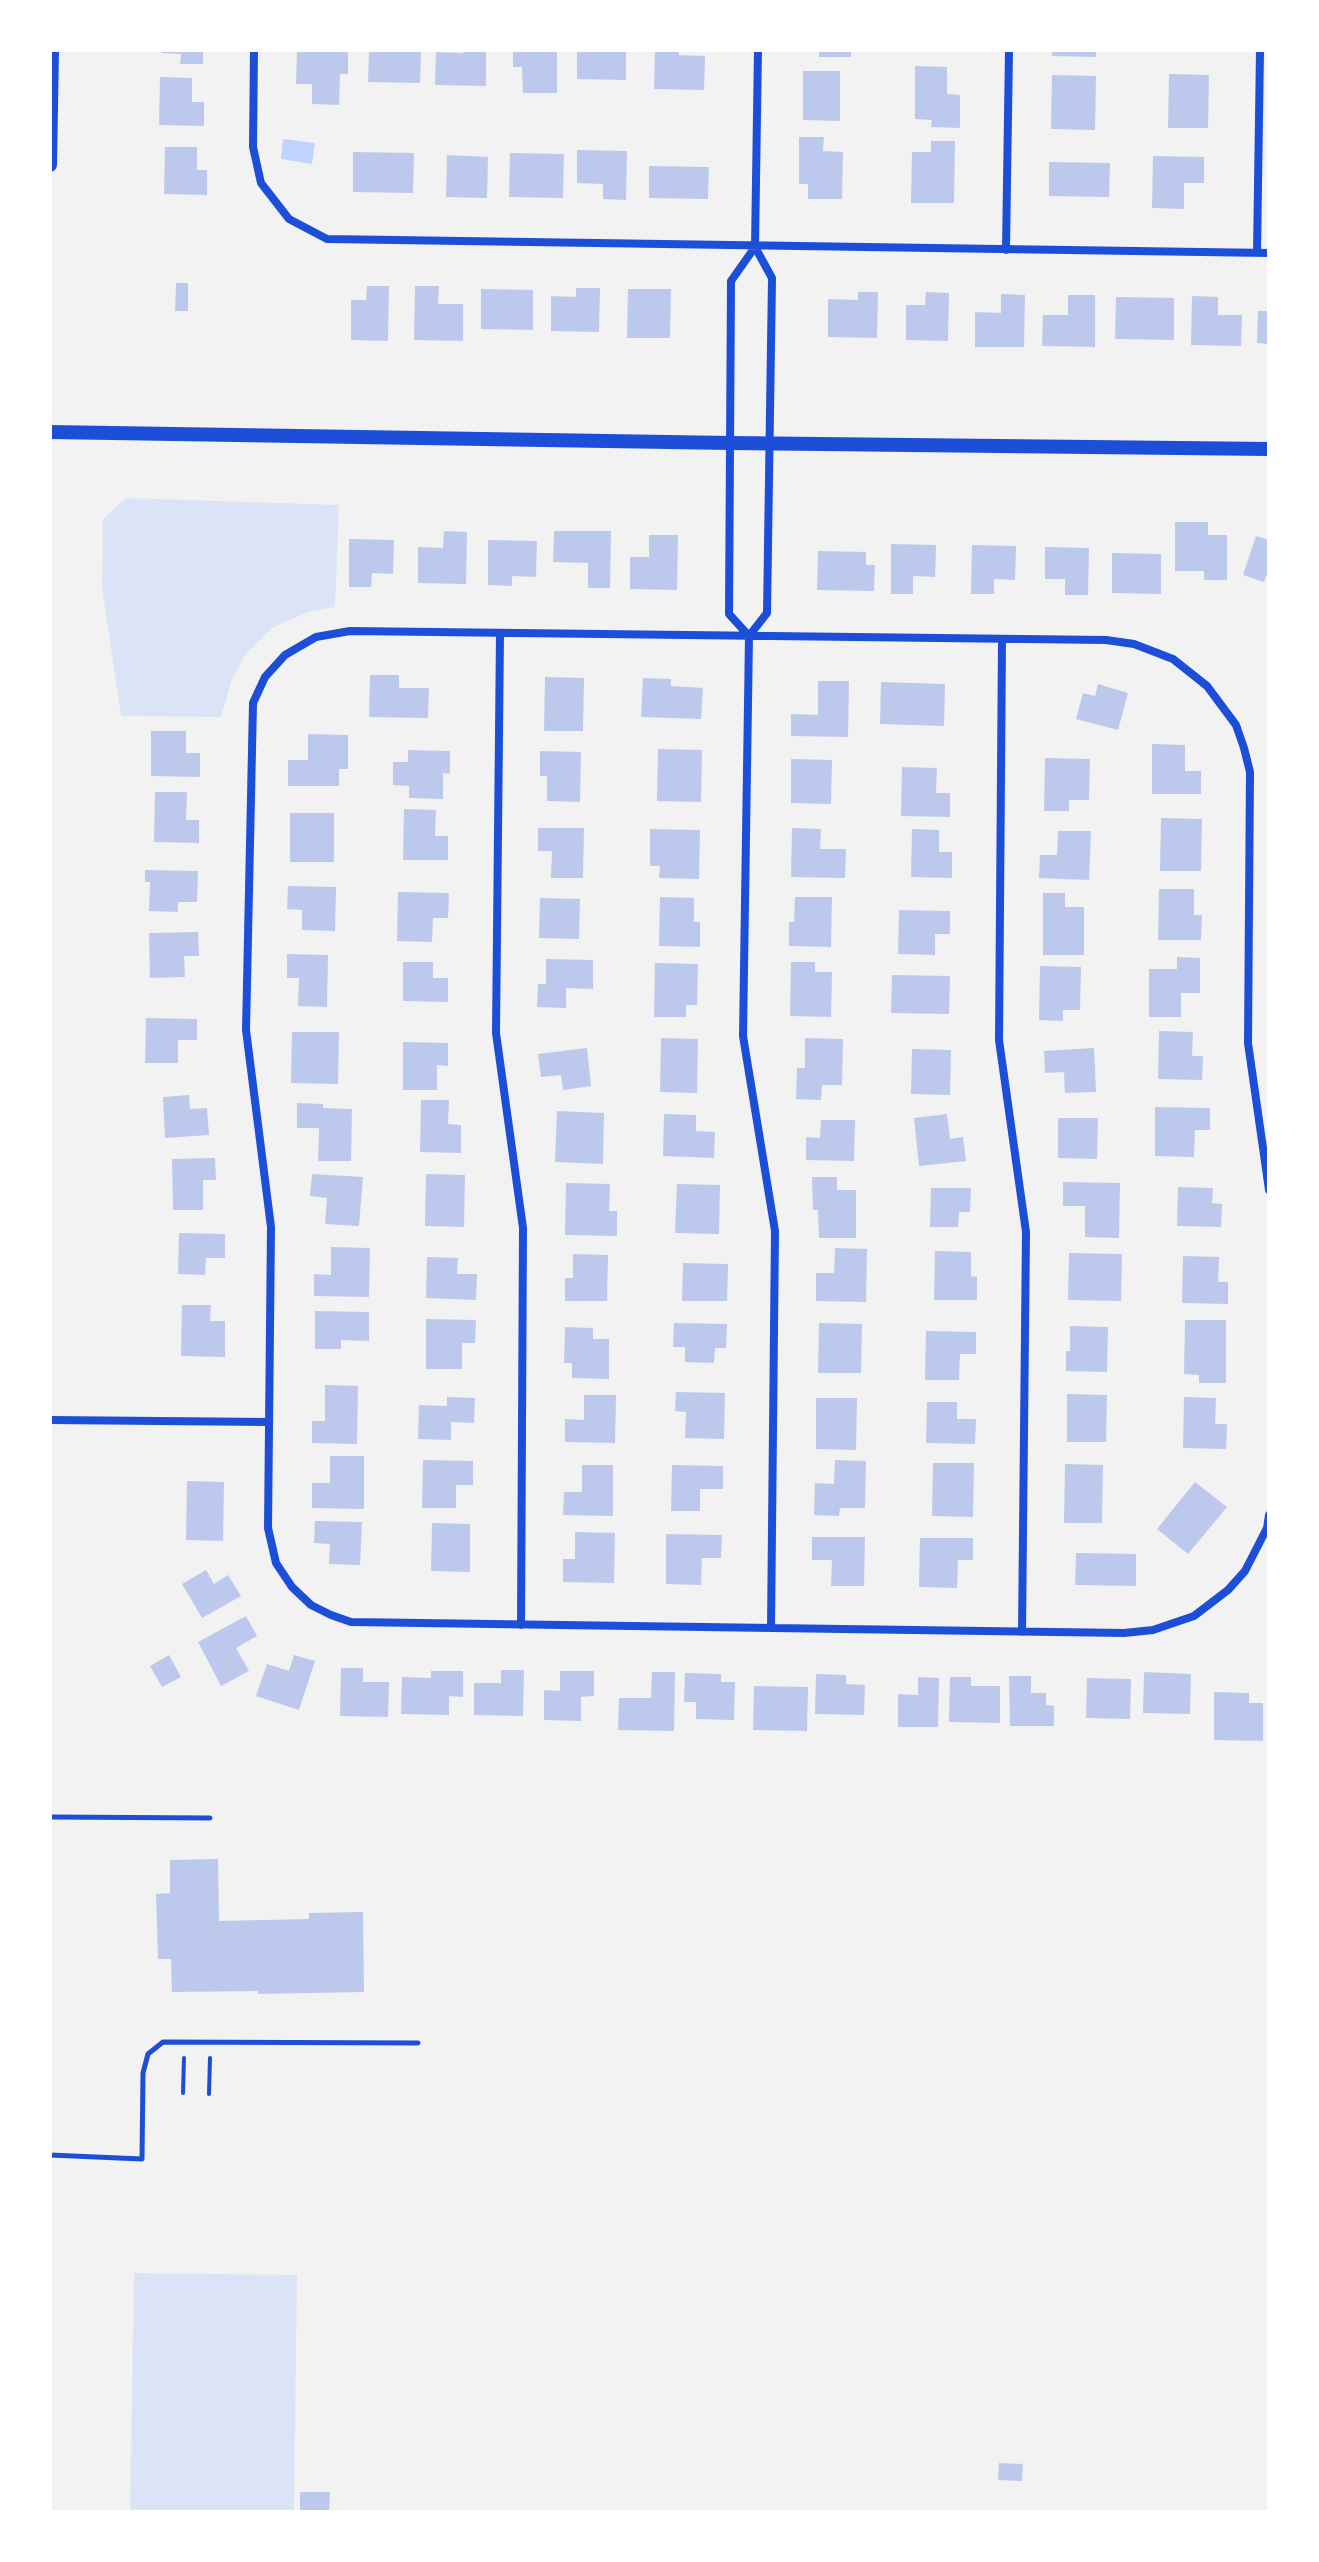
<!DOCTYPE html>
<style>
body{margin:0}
#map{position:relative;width:1319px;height:2562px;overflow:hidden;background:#f2f2f2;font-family:Roboto,sans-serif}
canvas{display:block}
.frame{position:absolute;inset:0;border:52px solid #fff;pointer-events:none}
</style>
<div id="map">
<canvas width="1319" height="2562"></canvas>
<div class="frame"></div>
</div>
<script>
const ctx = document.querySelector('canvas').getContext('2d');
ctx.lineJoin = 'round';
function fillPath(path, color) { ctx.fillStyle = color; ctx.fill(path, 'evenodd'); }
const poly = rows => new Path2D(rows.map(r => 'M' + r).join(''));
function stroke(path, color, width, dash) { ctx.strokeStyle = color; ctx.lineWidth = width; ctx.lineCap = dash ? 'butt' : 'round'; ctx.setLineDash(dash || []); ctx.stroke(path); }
fillPath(poly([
 [126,498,339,505,335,607,308,612,272,628,245,655,232,679,221,717,121,716,102,587,103,519],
 [134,2273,297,2275,294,2512,130,2512]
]), '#dbe4f7');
fillPath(poly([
 [283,139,315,143,312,164,281,159]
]), '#bfd3fe');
fillPath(poly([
 [162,50,203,50,203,64,180,64,181,54,162,53],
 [297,50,348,50,348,74,340,74,339,105,312,104,312,84,296,84],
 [396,50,421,50,420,83,368,82,369,51],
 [463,50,486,50,486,86,435,85,436,52,463,53],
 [513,50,557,50,557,93,523,93,522,67,513,67],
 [577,50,626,50,626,80,577,79],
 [655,50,679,50,679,55,705,56,704,90,654,89],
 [819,50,851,50,851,57,819,57],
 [1052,50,1096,50,1096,57,1052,56],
 [915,66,947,67,947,94,960,95,960,128,931,127,932,120,915,119],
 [803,71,840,71,840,121,803,120],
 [1169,74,1209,75,1208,128,1168,128],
 [1052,75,1096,76,1095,130,1051,129],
 [160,77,192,78,192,102,204,102,204,126,159,125],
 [799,137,824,137,823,151,843,152,842,199,808,199,808,184,799,184],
 [931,141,955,141,954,203,911,203,912,152,931,152],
 [165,147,197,147,197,170,207,170,207,195,164,194],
 [577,150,627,151,626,200,603,199,603,184,577,183],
 [353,152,414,153,413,193,353,192],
 [510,153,564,154,563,198,509,197],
 [447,155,488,157,487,198,446,197],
 [1153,156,1204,157,1204,183,1184,183,1184,209,1152,208],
 [1049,162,1110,163,1109,197,1049,196],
 [649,166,709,167,708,199,649,198],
 [176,283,188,283,188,311,175,311],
 [367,286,389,286,388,341,351,340,351,300,366,300],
 [415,286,439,286,438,304,463,304,463,341,414,340],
 [576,288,600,288,599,332,551,331,551,296,576,297],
 [481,289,533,290,533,330,481,329],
 [628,289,671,289,670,338,627,338],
 [858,292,878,292,877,338,828,337,828,299,858,300],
 [926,292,949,293,948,341,906,340,906,305,925,305],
 [1001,294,1025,295,1024,347,975,347,975,312,1001,313],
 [1068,295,1095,295,1095,347,1042,346,1043,315,1068,315],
 [1192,296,1218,297,1218,315,1242,315,1241,346,1191,345],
 [1116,297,1174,298,1174,340,1115,339],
 [1258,311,1269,311,1269,344,1257,343],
 [1175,522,1208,522,1208,535,1227,535,1227,580,1204,580,1204,571,1175,571],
 [444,531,467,532,466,584,418,583,418,547,443,548],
 [554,531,611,531,610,588,588,588,588,563,553,562],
 [649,535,678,535,677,590,630,589,630,557,649,557],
 [1256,536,1269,540,1269,577,1266,576,1264,582,1243,575],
 [349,539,394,540,393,574,372,573,371,587,349,587],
 [488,540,537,541,536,577,512,576,512,586,488,585],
 [891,544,936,545,935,577,913,576,913,594,891,594],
 [972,545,1016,546,1015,580,994,579,994,594,971,594],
 [1045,547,1089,548,1088,595,1065,595,1065,579,1045,579],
 [818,551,866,552,866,565,875,565,874,591,817,590],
 [1112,553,1161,554,1161,594,1112,593],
 [370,675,399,675,399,688,429,688,428,718,369,717],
 [545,677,584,678,583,731,544,731],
 [643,678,671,679,671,686,703,688,701,719,641,717],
 [818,681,849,681,848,737,791,736,791,714,818,715],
 [881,682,945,684,944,726,880,724],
 [1098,684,1128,693,1118,730,1076,719,1083,693,1095,696],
 [151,731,186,731,186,753,200,753,200,777,151,776],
 [308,734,348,735,348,769,339,769,339,786,288,786,288,760,308,760],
 [1152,744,1185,745,1185,771,1201,771,1201,794,1152,794],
 [658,749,702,750,701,802,657,801],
 [408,750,450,751,450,774,443,773,443,799,409,798,409,786,393,785,393,762,408,762],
 [540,751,581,752,580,802,547,801,547,776,540,776],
 [1045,758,1090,759,1089,800,1069,800,1069,811,1044,811],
 [791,759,832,760,831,804,791,803],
 [902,767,937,768,936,793,950,793,950,817,901,816],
 [155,792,187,792,186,820,199,820,199,843,154,842],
 [404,809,436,810,435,836,448,836,448,860,403,860],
 [290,813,334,813,334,862,290,862],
 [1161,818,1202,819,1201,871,1160,871],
 [538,828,584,828,583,878,551,878,552,851,538,851],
 [792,828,821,829,820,849,846,849,845,878,791,877],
 [650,829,700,830,699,879,659,878,660,866,650,866],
 [912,829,939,830,939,852,952,852,952,878,911,877],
 [1058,831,1091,831,1089,880,1039,878,1040,855,1057,855],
 [145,870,198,871,197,902,178,902,178,912,149,911,150,882,145,882],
 [288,886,336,887,335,931,302,930,302,910,287,909],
 [1159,889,1194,889,1194,915,1202,915,1201,940,1158,940],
 [398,892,449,893,448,918,433,918,432,942,397,941],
 [1043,893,1065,893,1065,907,1084,907,1084,955,1043,955],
 [660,897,694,898,694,922,700,922,700,947,659,946],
 [795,897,832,897,831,947,789,946,789,922,794,922],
 [540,898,580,899,579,939,539,938],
 [899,910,950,911,950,934,935,934,935,955,898,954],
 [198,932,199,956,184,956,185,977,150,978,149,933],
 [287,954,328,955,327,1007,298,1006,299,978,287,978],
 [1177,957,1200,958,1200,993,1181,993,1181,1017,1149,1017,1149,969,1177,969],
 [546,959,593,960,593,989,566,988,566,1008,537,1007,538,984,546,984],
 [403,962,433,962,433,978,448,978,448,1002,403,1001],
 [791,962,815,962,815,972,832,972,831,1017,790,1016],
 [655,963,698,964,697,1005,686,1005,686,1017,654,1017],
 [1040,966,1081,967,1080,1010,1063,1010,1063,1021,1039,1020],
 [892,975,950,976,949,1014,891,1013],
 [146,1018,197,1019,197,1040,178,1040,178,1063,145,1063],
 [1159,1031,1193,1032,1192,1056,1203,1056,1202,1080,1158,1079],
 [292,1032,339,1032,338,1084,291,1083],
 [661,1038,698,1039,697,1093,660,1092],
 [805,1038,843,1039,842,1085,822,1085,821,1100,796,1099,797,1068,805,1068],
 [403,1042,448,1043,448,1066,437,1065,437,1090,403,1090],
 [587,1048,591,1086,563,1090,561,1075,541,1077,538,1054],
 [1094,1048,1096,1092,1065,1093,1064,1072,1045,1073,1044,1051],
 [912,1049,951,1050,950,1095,911,1094],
 [189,1095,190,1109,207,1108,209,1135,165,1138,163,1097],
 [421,1100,449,1100,448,1124,461,1125,461,1153,420,1152],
 [297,1103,323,1104,323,1108,352,1109,351,1161,318,1161,319,1128,297,1128],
 [1155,1107,1210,1108,1210,1130,1195,1130,1194,1157,1155,1156],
 [557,1111,604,1113,603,1164,555,1162],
 [664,1114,696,1115,696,1131,715,1132,714,1158,663,1156],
 [947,1114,950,1139,963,1137,966,1161,919,1166,914,1118],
 [1058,1118,1098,1118,1097,1159,1058,1158],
 [821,1120,855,1120,854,1161,806,1160,806,1137,820,1138],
 [215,1158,216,1180,203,1180,203,1210,173,1210,172,1159],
 [312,1174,363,1177,359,1226,325,1224,327,1198,310,1196],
 [426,1174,465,1175,464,1227,425,1226],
 [812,1177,837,1177,837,1190,856,1190,856,1238,819,1238,818,1210,813,1210],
 [1063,1182,1120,1183,1119,1238,1085,1237,1085,1206,1063,1206],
 [566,1183,610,1184,609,1211,617,1211,617,1236,565,1235],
 [677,1184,720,1185,719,1234,675,1233],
 [1178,1187,1213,1188,1212,1203,1222,1204,1221,1227,1177,1226],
 [931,1188,971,1188,970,1212,959,1212,958,1227,930,1227],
 [179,1233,225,1234,225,1258,206,1258,205,1275,178,1274],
 [331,1247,370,1248,369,1297,314,1296,314,1274,331,1275],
 [835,1248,867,1249,866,1302,816,1301,816,1273,834,1273],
 [935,1251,971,1252,971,1276,977,1277,977,1300,934,1300],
 [1069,1253,1122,1254,1121,1301,1068,1300],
 [573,1254,608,1255,607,1301,565,1301,565,1278,573,1278],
 [1183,1256,1219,1257,1218,1282,1228,1282,1228,1304,1182,1303],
 [427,1257,458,1258,457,1274,477,1274,476,1300,426,1298],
 [683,1263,728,1264,727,1301,682,1301],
 [182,1305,211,1305,210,1321,225,1321,225,1357,181,1356],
 [315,1311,369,1312,369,1341,341,1340,341,1349,315,1349],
 [426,1319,476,1320,475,1343,462,1343,462,1369,426,1369],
 [1185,1320,1226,1320,1226,1383,1199,1383,1199,1375,1184,1374],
 [674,1323,727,1324,726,1348,715,1348,714,1363,685,1362,685,1347,673,1347],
 [819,1323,862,1324,861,1373,818,1373],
 [1070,1326,1108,1327,1107,1372,1066,1371,1066,1351,1070,1351],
 [565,1327,593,1328,593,1339,609,1339,609,1379,572,1378,572,1363,564,1363],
 [926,1331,976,1332,976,1354,960,1354,959,1380,925,1380],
 [325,1385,358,1386,357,1444,312,1443,312,1421,325,1421],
 [676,1392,725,1393,724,1439,685,1438,686,1412,675,1411],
 [1067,1394,1107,1395,1106,1442,1067,1442],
 [584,1395,616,1395,615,1443,565,1442,565,1419,584,1420],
 [447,1397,475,1398,474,1423,451,1422,451,1440,418,1439,419,1405,447,1406],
 [1184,1397,1216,1398,1215,1424,1227,1424,1226,1449,1183,1448],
 [816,1398,857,1398,856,1450,816,1449],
 [927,1402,957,1402,957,1419,976,1419,975,1444,926,1443],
 [330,1456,364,1456,364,1509,312,1508,312,1483,330,1483],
 [423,1460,473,1461,473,1485,456,1485,456,1508,422,1508],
 [835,1460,866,1461,865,1508,840,1508,839,1516,814,1515,815,1483,834,1484],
 [933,1463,974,1463,973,1517,932,1516],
 [1065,1464,1103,1465,1102,1523,1064,1523],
 [582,1465,613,1465,613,1516,563,1515,564,1492,582,1492],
 [672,1465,723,1466,723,1489,700,1489,700,1511,671,1511],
 [187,1481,224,1482,223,1541,186,1540],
 [1195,1482,1227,1507,1188,1554,1157,1529],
 [315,1521,362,1522,360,1565,329,1564,330,1544,314,1543],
 [432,1523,470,1524,470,1572,431,1571],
 [575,1532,615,1533,614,1583,563,1582,563,1559,575,1559],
 [666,1534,722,1535,721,1558,702,1558,701,1585,666,1584],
 [812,1537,865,1537,864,1586,831,1586,832,1560,812,1560],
 [920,1538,973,1538,973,1560,958,1560,957,1588,919,1587],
 [1076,1553,1136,1554,1136,1586,1075,1585],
 [206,1570,214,1584,228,1575,241,1596,202,1618,182,1584],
 [246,1616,257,1636,236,1648,249,1671,221,1686,198,1642],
 [169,1655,181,1677,162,1687,150,1666],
 [294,1655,315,1661,299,1710,256,1696,267,1664,289,1671],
 [341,1668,363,1668,363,1682,389,1682,388,1717,340,1716],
 [501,1670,524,1670,523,1716,474,1715,474,1683,501,1683],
 [431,1671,463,1671,463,1697,449,1696,449,1715,401,1714,402,1677,431,1678],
 [560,1671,594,1671,594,1696,581,1697,581,1721,544,1720,544,1690,560,1691],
 [652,1672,675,1672,674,1731,618,1730,619,1698,651,1698],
 [1144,1672,1191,1674,1190,1714,1143,1713],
 [685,1673,721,1674,721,1682,735,1682,734,1720,696,1719,696,1702,684,1702],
 [816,1674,846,1675,846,1684,865,1685,864,1715,815,1714],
 [1009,1676,1031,1676,1031,1693,1046,1693,1046,1705,1054,1706,1054,1726,1010,1726],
 [918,1677,939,1678,938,1727,898,1727,898,1694,918,1695],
 [950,1677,971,1677,971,1686,1000,1686,1000,1723,949,1722],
 [1087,1678,1131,1679,1130,1719,1086,1718],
 [754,1686,808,1687,807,1731,753,1730],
 [1214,1692,1249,1693,1249,1703,1263,1703,1263,1741,1214,1740],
 [218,1859,219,1921,309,1919,309,1913,363,1912,364,1992,258,1994,258,1991,172,1992,171,1959,158,1959,156,1894,170,1893,170,1860],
 [999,2463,1023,2464,1022,2481,998,2480],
 [300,2492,330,2492,329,2512,300,2512]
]), '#bdc9ec');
stroke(poly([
 [183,2093,184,2058],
 [209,2094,210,2058]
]), '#1d4ed8', 4);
stroke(poly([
 [50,1817,210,1818],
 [50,2155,142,2159,143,2073,148,2054,163,2042,418,2043]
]), '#1d4ed8', 5);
stroke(poly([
 [254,50,253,147,261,183,289,219,327,239,1269,253],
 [755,247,731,281,729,614,749,636,767,613,772,278,755,247,758,50],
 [1006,250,1009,50],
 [1257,253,1260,50],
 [500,633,496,1033,523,1228,521,1625],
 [749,636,743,1036,775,1231,771,1628],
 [1002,639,999,1040,1026,1232,1022,1632],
 [1269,1190,1248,1043,1250,772,1244,748,1236,725,1207,686,1173,659,1134,644,1106,640,350,631,316,637,285,655,265,677,253,703,246,1030,271,1227,268,1528,276,1563,292,1587,311,1605,331,1615,351,1622,1124,1633,1153,1630,1194,1616,1228,1590,1245,1571,1267,1528,1269,1515],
 [50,1420,268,1422]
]), '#1d4ed8', 8);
stroke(poly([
 [50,165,52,50],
 [50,432,730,443,1269,449]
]), '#1d4ed8', 14);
</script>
